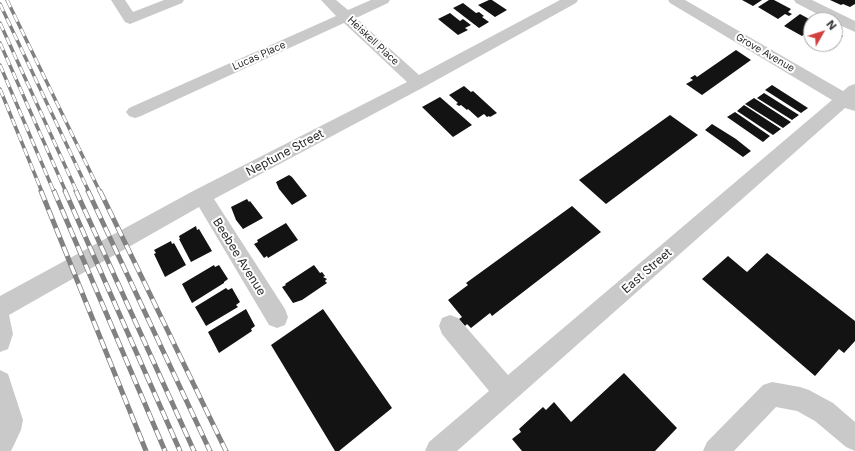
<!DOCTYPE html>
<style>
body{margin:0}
#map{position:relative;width:855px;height:451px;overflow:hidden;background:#fff;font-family:Inter,sans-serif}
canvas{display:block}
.north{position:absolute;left:803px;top:12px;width:40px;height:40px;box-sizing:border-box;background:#fff;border:1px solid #ababab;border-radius:50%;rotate:51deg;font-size:11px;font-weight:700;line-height:16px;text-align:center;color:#2c2c2c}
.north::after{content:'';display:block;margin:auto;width:14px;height:18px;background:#d23f3f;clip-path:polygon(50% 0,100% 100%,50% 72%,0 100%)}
</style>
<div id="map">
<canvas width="855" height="451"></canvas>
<div class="north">N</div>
</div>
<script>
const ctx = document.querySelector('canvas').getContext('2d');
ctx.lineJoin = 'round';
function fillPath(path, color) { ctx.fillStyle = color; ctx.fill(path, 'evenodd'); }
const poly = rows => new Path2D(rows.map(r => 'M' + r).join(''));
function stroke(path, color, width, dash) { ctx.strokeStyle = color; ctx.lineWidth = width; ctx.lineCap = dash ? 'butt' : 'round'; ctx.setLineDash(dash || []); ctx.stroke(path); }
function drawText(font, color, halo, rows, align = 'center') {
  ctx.font = font + ' Inter,sans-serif'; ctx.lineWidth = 4; ctx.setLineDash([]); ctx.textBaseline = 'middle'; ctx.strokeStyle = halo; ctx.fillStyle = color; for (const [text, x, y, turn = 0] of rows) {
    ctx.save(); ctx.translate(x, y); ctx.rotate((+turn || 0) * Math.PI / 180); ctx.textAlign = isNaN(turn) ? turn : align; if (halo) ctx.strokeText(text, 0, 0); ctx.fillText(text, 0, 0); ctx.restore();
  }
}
fillPath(poly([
 [489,0,492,0,507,10,495,17,478,5],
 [742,0,762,0,753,6],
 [769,0,774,0,791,9,788,12,792,14,789,16,785,14,778,19,758,7],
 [830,0,855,0,855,4,850,7,843,4,841,5],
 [463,3,476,13,479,12,484,16,482,17,489,22,479,28,453,8],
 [450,13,460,21,463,19,471,25,465,28,468,30,458,35,438,19],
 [800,14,811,20,811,29,802,36,784,26],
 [835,32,843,36,835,42],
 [736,50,751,60,702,95,686,84,693,80,690,78,695,75,697,77],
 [772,85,808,108,801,113,765,90],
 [464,86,471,92,473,91,497,113,490,117,489,116,487,117,484,114,478,118,468,109,467,110,461,105,459,106,456,104,458,103,449,95],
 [764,93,799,115,792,120,757,98],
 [440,97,472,125,453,137,422,107],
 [754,98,791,122,783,128,745,104],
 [744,105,781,129,773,135,737,111],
 [735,112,770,136,763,142,727,117],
 [670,115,698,135,606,204,579,180],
 [712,124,736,139,751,151,743,157,705,130],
 [289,175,292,177,307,196,292,205,279,189,276,182],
 [247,199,249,202,250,201,263,218,243,229,236,220,231,207],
 [572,206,601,232,492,316,490,313,471,328,467,324,465,326,459,319,462,317,448,300,468,285,466,283],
 [286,223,298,240,268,258,267,256,264,258,254,244,258,242,257,240],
 [196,226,197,230,199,229,212,251,191,262,179,239,180,239,179,236],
 [171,241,172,244,174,243,186,265,165,277,154,254,156,253,154,250],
 [767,253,855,321,855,341,844,353,839,349,815,376,702,279,728,256,747,272],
 [214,265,215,267,219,265,228,279,224,282,224,283,192,303,182,284],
 [314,265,320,273,322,272,325,276,323,277,327,279,325,281,327,283,302,300,293,303,282,287,286,285,285,284],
 [226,288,228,290,232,288,240,302,236,305,238,307,206,326,195,307],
 [246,309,255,326,251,329,252,331,219,353,208,332],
 [323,309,392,408,339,451,335,451,271,345],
 [624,373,677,428,655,451,522,451,512,439,521,432,519,429,543,407,546,410,554,402,571,422]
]), '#131313');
fillPath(poly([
 [111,0,125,0,133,12,164,0,184,0,182,3,130,24,125,22,111,0],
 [321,0,336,0,348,10,371,0,390,0,388,3,356,18,419,75,560,0,578,0,576,3,424,87,214,199,285,309,288,317,285,325,277,328,269,325,199,207,9,315,13,334,8,349,0,352,0,296,195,190,407,82,344,23,141,116,135,118,129,116,126,112,129,108,336,16,321,0],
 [668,0,685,0,843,91,849,86,855,84,855,111,845,108,457,451,425,451,429,442,489,391,442,334,439,326,442,318,450,315,458,318,508,375,832,100,670,3,668,0],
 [794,0,812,0,855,21,855,32,835,23,835,20,829,20,796,3,794,0],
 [0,370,8,374,23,420,21,430,11,451,0,451,0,370],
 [772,382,800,387,809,390,833,403,855,422,855,451,846,447,815,421,797,411,776,407,734,451,703,451,707,442,763,385,772,382]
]), '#c9c9c9');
const railFar1 = poly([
 [7,0,100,192],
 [0,4,89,192],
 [0,23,77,192],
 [0,43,66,192],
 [0,65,54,192],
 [0,89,42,192]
]);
const rail = poly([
 [41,191,146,451],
 [54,191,165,451],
 [65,191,180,451],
 [76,191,194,451],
 [88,191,210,451],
 [100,191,226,451]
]);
stroke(railFar1, '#818181', 3.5);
stroke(rail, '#818181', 5);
stroke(railFar1, '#fff', 2.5, [8]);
stroke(rail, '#fff', 3.5, [10]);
drawText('10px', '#2c2c2c', '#fff', [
 ["Heiskell Place",373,41,43],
 ["Grove Avenue",765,53,30],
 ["Lucas Place",259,56,-24]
]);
drawText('12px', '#2c2c2c', '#fff', [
 ["Neptune Street",285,153,-28],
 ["Beebee Avenue",239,257,58],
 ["East Street",647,271,-41]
]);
</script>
